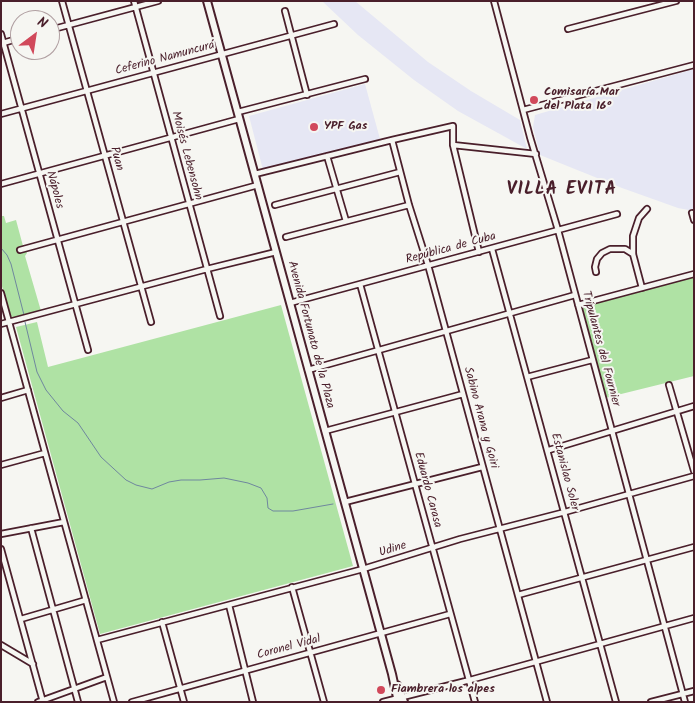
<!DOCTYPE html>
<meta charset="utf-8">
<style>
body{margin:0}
#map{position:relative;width:695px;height:703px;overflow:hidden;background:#f6f6f2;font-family:Kalam,sans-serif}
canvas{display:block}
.frame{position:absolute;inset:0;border:2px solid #4a1f2b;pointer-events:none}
.north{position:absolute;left:10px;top:10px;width:50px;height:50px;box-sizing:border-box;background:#f6f6f2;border:1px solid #b1a0a2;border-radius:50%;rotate:31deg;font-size:14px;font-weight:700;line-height:20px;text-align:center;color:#4a1f2b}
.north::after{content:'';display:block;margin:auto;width:18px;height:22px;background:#d1495b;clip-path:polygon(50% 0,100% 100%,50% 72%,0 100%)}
</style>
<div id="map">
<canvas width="695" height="703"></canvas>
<div class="frame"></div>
<div class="north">N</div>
</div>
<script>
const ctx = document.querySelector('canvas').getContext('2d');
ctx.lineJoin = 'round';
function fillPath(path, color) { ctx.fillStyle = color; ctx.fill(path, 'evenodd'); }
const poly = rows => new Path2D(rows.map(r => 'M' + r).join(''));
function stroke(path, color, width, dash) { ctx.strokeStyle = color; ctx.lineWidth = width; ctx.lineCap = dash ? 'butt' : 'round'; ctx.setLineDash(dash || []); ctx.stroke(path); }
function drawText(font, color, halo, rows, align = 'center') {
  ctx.font = font + ' Kalam,sans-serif'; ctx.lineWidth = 4; ctx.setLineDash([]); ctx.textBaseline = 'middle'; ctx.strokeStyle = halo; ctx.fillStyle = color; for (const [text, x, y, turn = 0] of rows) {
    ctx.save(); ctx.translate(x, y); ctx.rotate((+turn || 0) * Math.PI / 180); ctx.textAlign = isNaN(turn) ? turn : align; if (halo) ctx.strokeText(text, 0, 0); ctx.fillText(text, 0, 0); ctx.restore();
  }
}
fillPath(poly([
 [322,1,355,1,428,62,471,91,520,120,527,149,458,111,414,80,358,35],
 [694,69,694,211,678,208,622,188,540,155,533,127,535,115],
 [365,84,380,139,263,170,249,116]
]), '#e6e7f4');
fillPath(poly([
 [1,216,4,216,6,223,16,220,23,246,18,248,19,252,26,250,27,253,25,256,41,311,14,318,11,316,1,283],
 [694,276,694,376,605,398,582,306],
 [281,305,353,566,100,634,16,327,37,322,48,367]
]), '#afe2a4');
stroke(poly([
 [1,248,7,255,11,264,24,315],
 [25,322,37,372,46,390,63,411,78,423,101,457,126,480,136,485,152,489,169,482,181,480,200,480,224,478,248,483,261,488,267,498,268,508,273,511,293,511,333,504]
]), '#6f879e', 1);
const street = poly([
 [62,1,151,322],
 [134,1,220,316],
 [494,1,530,137,558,230,685,702],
 [285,11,307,95],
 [568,29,676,1],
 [50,30,158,1],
 [1,34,88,350],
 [3,43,20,38],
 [523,110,694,65],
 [238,112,365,79],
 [1,114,334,24],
 [392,140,409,205,428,265,547,702],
 [453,145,536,154],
 [327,156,346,221],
 [255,174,392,140,453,126,453,145,479,252],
 [1,184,239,119],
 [275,205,400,172],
 [692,213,694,220],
 [286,237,409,205],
 [492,249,616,702],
 [20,250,258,185],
 [596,272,595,267,597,259,602,253,610,249,625,249,633,254],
 [360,284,475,702],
 [642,288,633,254,633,236,639,218,647,209],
 [1,293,114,702],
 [290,303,617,214],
 [578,305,694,274],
 [1,324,207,269,276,252],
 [308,370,575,295],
 [527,377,592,360],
 [669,385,694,471],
 [1,398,28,390],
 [325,431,463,394],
 [549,450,694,406],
 [1,465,45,453],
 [345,502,482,467],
 [31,528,78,702],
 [1,534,64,522],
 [1,549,43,702],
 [292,587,324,702],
 [518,595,694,547],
 [229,605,253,702],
 [21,619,86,600],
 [162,622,184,702],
 [97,640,363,569,460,539,565,512,694,476],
 [1,645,33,664],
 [38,702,107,677],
 [132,702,450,614],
 [383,702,470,680,694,618],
 [651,702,694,691]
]);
const secondary = poly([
 [207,1,392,674,398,702],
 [397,685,404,702]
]);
stroke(street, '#4a1f2b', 8);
stroke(secondary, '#4a1f2b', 10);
stroke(street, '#f6f6f2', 4.5);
stroke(secondary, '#f6f6f2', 6);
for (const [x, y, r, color] of [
 [534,100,5,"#d1495b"],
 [314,127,5,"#d1495b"],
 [381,690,5,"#d1495b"]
]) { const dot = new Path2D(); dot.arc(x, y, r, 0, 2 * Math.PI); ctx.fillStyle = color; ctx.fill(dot); stroke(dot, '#f6f6f2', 2); }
drawText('12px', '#4a1f2b', '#f6f6f2', [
 ["Ceferino Namuncurá",165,59,-15],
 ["Moisés Lebensohn",186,156,75],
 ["Puan",116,159,75],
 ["Nápoles",54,190,75],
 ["República de Cuba",451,249,-15],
 ["Avenida Fortunato de la Plaza",310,335,75],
 ["Tripulantes del Fournier",600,349,75],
 ["Sabino Arana y Goiri",480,418,75],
 ["Estanislao Soler",564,472,75],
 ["Eduardo Carasa",427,490,75],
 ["Udine",393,550,-17],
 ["Coronel Vidal",289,648,-15]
]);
drawText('bold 12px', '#4a1f2b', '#f6f6f2', [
 ["Comisaría Mar",544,93],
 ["del Plata 16°",544,107],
 ["YPF Gas",324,127],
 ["Fiambrera los alpes",391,690]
], 'left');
ctx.letterSpacing = '1px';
drawText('bold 18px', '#4a1f2b', '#f6f6f2', [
 ["VILLA EVITA",562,191]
]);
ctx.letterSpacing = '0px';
</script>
